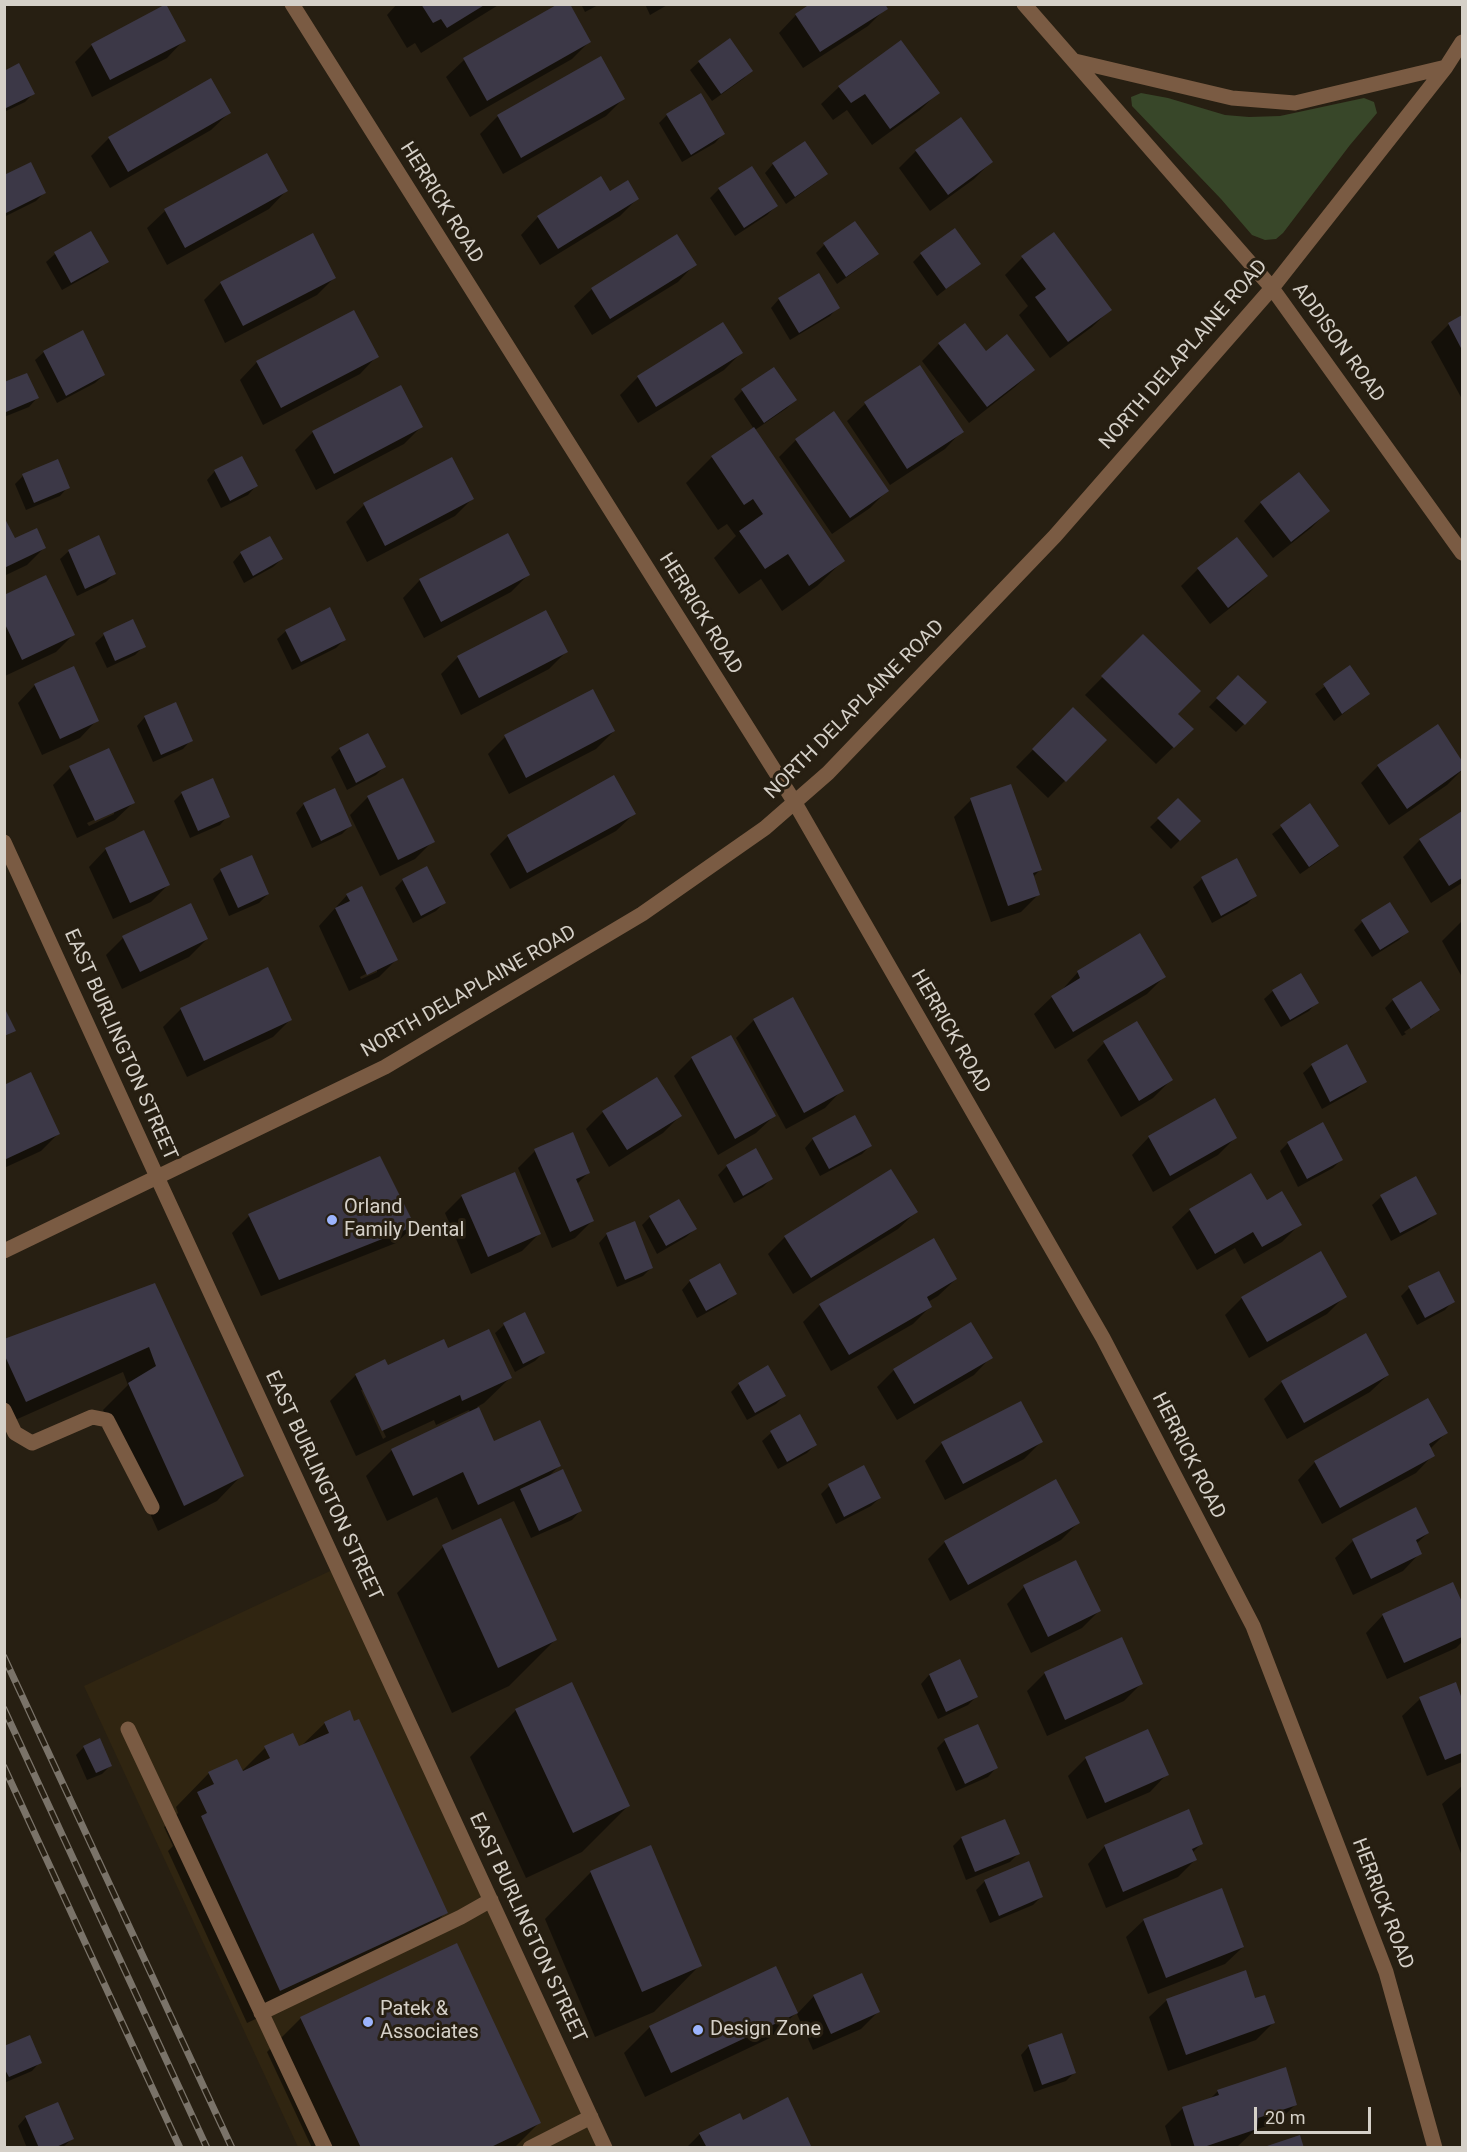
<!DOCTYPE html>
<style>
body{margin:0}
#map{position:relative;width:1467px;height:2152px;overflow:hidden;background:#271f12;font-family:Roboto,sans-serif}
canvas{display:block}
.frame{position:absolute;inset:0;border:6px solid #d5d0c8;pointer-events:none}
.scale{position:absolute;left:1254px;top:2107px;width:117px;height:27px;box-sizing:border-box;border:3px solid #d5d0c8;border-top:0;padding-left:8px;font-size:18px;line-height:21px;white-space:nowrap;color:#d5d0c8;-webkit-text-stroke:4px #271f12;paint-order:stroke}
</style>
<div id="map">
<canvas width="1467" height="2152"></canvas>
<div class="frame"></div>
<div class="scale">20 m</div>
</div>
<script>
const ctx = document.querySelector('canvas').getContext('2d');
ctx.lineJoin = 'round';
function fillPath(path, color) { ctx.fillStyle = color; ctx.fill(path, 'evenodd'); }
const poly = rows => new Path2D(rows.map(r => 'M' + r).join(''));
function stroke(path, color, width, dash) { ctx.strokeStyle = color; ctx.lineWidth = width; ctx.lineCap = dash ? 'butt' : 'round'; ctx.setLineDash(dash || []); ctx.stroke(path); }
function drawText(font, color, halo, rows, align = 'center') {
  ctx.font = font + ' Roboto,sans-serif'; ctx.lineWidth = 6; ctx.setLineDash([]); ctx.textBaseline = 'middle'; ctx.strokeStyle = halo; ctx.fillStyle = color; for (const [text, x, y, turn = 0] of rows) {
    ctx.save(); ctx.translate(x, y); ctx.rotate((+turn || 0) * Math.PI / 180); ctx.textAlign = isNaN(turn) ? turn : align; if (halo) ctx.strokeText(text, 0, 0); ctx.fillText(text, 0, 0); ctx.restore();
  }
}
fillPath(poly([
 [343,1565,609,2147,298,2147,84,1686]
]), '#302511');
fillPath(poly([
 [1141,93,1168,98,1225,115,1249,117,1280,116,1364,98,1374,102,1377,113,1350,145,1283,233,1276,239,1265,240,1252,235,1221,199,1132,106,1131,97]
]), '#384729');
fillPath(poly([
 [397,4,500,4,421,53,415,43,407,48,387,15],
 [561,4,589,42,572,59,470,117,446,77,464,60],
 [581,4,600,4,585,12],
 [645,4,669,4,650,15],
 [886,8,868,26,803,68,779,33,796,15],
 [184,40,167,58,92,97,75,62,92,45],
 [600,58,623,99,606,116,503,174,480,134,497,117],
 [699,62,751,71,743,79,712,101,690,70],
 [4,72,33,94,25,102,4,112],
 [210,80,229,113,211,130,110,188,91,156,108,139],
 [839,87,938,93,920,110,872,145,847,110,833,120,821,104],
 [667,115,723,134,715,143,682,162,659,123],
 [916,151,991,162,974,179,930,211,899,168],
 [266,155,286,191,269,209,167,265,147,228,165,211],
 [773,164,826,174,817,182,786,204,765,173],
 [751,168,776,206,767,215,735,236,710,198,719,189],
 [4,177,44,193,36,201,4,217],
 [609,193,637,199,620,216,540,265,521,235,538,217],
 [855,223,877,254,868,262,837,284,816,253,824,245],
 [90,233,107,261,98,270,62,290,46,262,55,254],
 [1054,234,1110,310,1092,327,1050,358,1019,315,1028,306,1005,275,1022,258],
 [677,236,695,264,678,282,592,335,574,306,592,289],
 [921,254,979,263,937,296,913,262],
 [334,278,317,295,225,343,204,300,221,283],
 [779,299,838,307,830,316,790,340,771,308],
 [1462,317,1462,399,1431,342,1449,324],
 [723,324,741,353,724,370,638,423,620,395,638,377],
 [939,344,986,353,1033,370,1015,387,969,423,922,361],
 [44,352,104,375,95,383,57,403,35,360],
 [377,356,360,374,263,425,240,380,257,362],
 [920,367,962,431,945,449,890,485,847,421,865,404],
 [4,384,37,398,29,407,4,417],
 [400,387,421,427,404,444,316,490,295,450,313,432],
 [742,391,795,400,787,408,755,430,843,561,817,586,782,611,761,579,739,594,714,558,736,536,727,524,718,530,686,483,712,457,754,429,734,399],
 [796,440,887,491,870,508,832,534,779,457],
 [451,459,472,499,455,516,367,562,346,522,364,505],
 [215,471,256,486,248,495,221,508,207,480],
 [1299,474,1328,511,1311,528,1273,558,1244,521,1261,503],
 [23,476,68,487,60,496,26,510,15,484],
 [4,520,14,540,44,548,27,565,4,576],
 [1236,539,1266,576,1249,593,1210,624,1181,586,1198,569],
 [69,551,114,574,106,582,77,596,60,559],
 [241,553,282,559,273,567,244,583,233,562],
 [528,575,511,592,424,638,403,598,420,580],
 [4,596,73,635,56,652,5,676],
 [132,621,144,646,135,655,107,668,95,643,104,635],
 [286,631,344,640,336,648,292,670,277,639],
 [1143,636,1176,714,1192,729,1156,764,1085,695],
 [566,652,549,669,461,715,441,674,458,657],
 [1350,667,1368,694,1334,721,1315,694],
 [35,685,97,720,80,738,42,755,18,703],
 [1230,685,1244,724,1236,732,1209,707],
 [1073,709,1105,740,1048,798,1016,767],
 [145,717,191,740,183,749,153,762,137,726],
 [1437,726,1462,764,1462,770,1447,785,1389,825,1361,783,1378,766],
 [614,731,596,749,509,794,488,754,505,737],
 [340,749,384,767,376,775,347,790,331,757],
 [70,768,133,803,115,820,77,838,53,785],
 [114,811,114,814,89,826,87,823],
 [182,793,228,816,220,825,190,838,174,801],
 [368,797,433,841,415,859,380,876,350,815],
 [971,800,1040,870,1033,877,1039,894,1021,912,991,922,954,817],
 [1178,800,1199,821,1171,849,1150,827],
 [304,804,350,826,342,834,312,848,296,813],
 [1309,806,1337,845,1329,854,1300,874,1272,834],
 [1462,813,1462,883,1431,903,1403,857,1420,840],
 [634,814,616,831,510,889,490,854,508,836],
 [106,849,168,885,151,902,113,919,89,867],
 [1236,860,1255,896,1247,904,1212,923,1193,887,1202,879],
 [221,871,268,894,259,903,229,916,213,879],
 [403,880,444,903,436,911,413,923,395,888],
 [347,895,396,960,379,977,349,991,319,926],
 [377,968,377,972,361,979,360,977],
 [1390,904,1407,932,1399,940,1372,957,1354,930,1362,922],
 [1462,921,1462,977,1442,941],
 [123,938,207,939,189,957,122,989,106,955],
 [1078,972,1164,977,1147,994,1055,1049,1034,1014,1052,997,1061,991],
 [1273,991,1317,1002,1309,1011,1281,1027,1264,999],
 [793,999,842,1090,825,1108,786,1129,736,1038,754,1020],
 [1393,1000,1438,1010,1430,1018,1430,1015,1404,1032,1406,1034,1402,1036,1385,1008],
 [181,1009,290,1020,273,1037,187,1077,163,1027],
 [1104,1043,1171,1080,1153,1098,1121,1117,1087,1060],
 [692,1058,774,1116,756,1133,718,1155,674,1076],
 [1312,1065,1365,1082,1356,1090,1322,1109,1303,1073],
 [4,1086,58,1134,41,1151,4,1168],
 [603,1112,680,1116,663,1133,609,1167,586,1129],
 [1149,1137,1235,1138,1218,1155,1153,1192,1132,1155],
 [813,1139,870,1146,862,1154,820,1176,805,1148],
 [1288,1143,1341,1160,1333,1168,1298,1187,1280,1151],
 [535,1151,589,1172,576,1185,592,1221,575,1238,552,1248,518,1168],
 [727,1166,771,1179,763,1187,734,1203,718,1175],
 [1250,1175,1266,1202,1300,1224,1282,1242,1244,1264,1235,1248,1197,1270,1172,1227,1190,1210],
 [1415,1178,1435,1214,1426,1222,1391,1241,1372,1205,1381,1197],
 [462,1196,539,1234,522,1251,471,1274,445,1213],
 [916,1212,898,1229,793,1294,768,1254,785,1237],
 [249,1216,414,1226,396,1243,261,1296,232,1233],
 [650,1217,695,1229,686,1237,657,1254,642,1225],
 [607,1234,652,1267,643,1276,617,1287,599,1243],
 [956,1279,938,1296,928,1302,930,1307,913,1324,831,1371,803,1322,820,1305],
 [690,1281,735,1293,726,1302,697,1318,682,1290],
 [154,1285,242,1475,217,1501,158,1531,103,1410,128,1385,123,1372,4,1425,4,1341],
 [1409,1288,1453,1301,1445,1310,1417,1325,1401,1296],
 [1345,1296,1327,1314,1249,1358,1225,1315,1242,1298],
 [524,1314,543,1353,535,1361,515,1372,495,1333,504,1325],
 [447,1350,510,1378,484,1403,477,1407,494,1443,559,1466,547,1478,580,1511,572,1520,531,1538,514,1501,452,1530,437,1497,387,1521,366,1476,392,1450,470,1413,469,1410,436,1425,434,1420,356,1456,330,1401,356,1375],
 [361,1390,364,1390,386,1437,383,1439],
 [991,1357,974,1375,897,1420,877,1387,894,1370],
 [1388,1375,1370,1392,1287,1439,1264,1399,1282,1382],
 [739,1384,784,1396,776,1404,747,1420,731,1392],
 [799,1416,815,1445,807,1453,778,1469,762,1441,771,1433],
 [1446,1433,1430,1449,1433,1455,1416,1473,1322,1524,1298,1480,1315,1462],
 [1041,1442,1024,1459,945,1500,925,1461,942,1443],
 [829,1486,880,1498,871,1506,836,1524,821,1494],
 [1416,1509,1428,1533,1416,1544,1420,1553,1403,1571,1353,1595,1335,1558,1353,1541],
 [500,1520,555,1640,509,1686,452,1713,397,1593,443,1547],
 [1078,1523,1061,1540,950,1601,928,1559,945,1542],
 [1453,1584,1462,1606,1462,1642,1456,1648,1387,1679,1366,1633,1383,1615],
 [1024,1587,1099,1611,1082,1628,1031,1653,1007,1604],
 [1121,1639,1141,1684,1124,1701,1047,1736,1027,1691,1044,1674],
 [959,1661,976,1697,968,1705,938,1719,921,1684,929,1675],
 [1455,1684,1462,1703,1462,1762,1427,1776,1402,1716,1420,1699],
 [516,1710,628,1806,582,1852,526,1878,470,1757],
 [325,1723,446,1912,413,1946,247,2023,168,1851,173,1846,164,1827,178,1813,176,1807,209,1773,241,1772,265,1748,299,1748],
 [1148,1731,1167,1774,1150,1792,1087,1819,1068,1776,1085,1759],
 [945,1740,996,1768,988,1777,956,1791,937,1748],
 [84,1747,111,1765,102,1774,87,1780,76,1755],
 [1462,1786,1462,1856,1442,1804],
 [961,1838,1018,1854,1010,1862,966,1880,953,1846],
 [1202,1843,1192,1853,1195,1860,1178,1877,1106,1908,1088,1864,1105,1846],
 [591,1872,700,1965,654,2012,595,2037,545,1919],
 [985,1881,1042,1896,1033,1905,990,1923,976,1890],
 [1144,1920,1243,1947,1225,1964,1148,1994,1126,1937],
 [814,1996,879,2011,861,2029,813,2050,797,2014],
 [1167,2000,1255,2000,1273,2023,1256,2040,1168,2071,1149,2017],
 [796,2013,770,2038,645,2097,624,2053,650,2027],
 [301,2018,539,2123,514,2148,312,2148,267,2052],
 [1029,2046,1074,2073,1066,2081,1034,2092,1021,2055],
 [4,2048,40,2062,32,2071,4,2083],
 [1218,2091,1296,2104,1278,2122,1255,2130,1238,2146,1172,2148,1165,2126,1183,2108,1209,2100],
 [26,2117,72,2139,62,2148,27,2148,18,2126],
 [742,2122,810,2148,686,2148,700,2134]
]), '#0007');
fillPath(poly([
 [166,4,186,41,110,80,91,44],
 [421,4,486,4,447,28,441,19,433,23],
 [558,4,570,4,591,42,487,101,463,58],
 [810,4,885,4,888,9,820,52,795,14],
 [730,38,753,71,721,94,698,61],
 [901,40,940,93,890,129,865,94,851,103,838,86],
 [601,56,625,99,521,158,497,115],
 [19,63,35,94,4,109,4,71],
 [211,78,231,113,128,172,108,137],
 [701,93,725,134,691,155,666,114],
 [961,117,993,162,948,195,915,150],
 [805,141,828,174,795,197,772,163],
 [267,153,288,191,185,248,164,209],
 [31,162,46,193,4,214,4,175],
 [752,166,778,206,744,228,718,188],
 [601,176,610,191,628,180,639,199,558,249,537,216],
 [855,221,879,254,846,277,823,243],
 [955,228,981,264,946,289,920,253],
 [91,231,109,262,71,283,54,252],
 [1054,232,1112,310,1068,342,1035,297,1046,289,1021,256],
 [313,233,336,278,243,326,220,282],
 [677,234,697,265,610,319,591,288],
 [819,273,840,308,799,333,778,298],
 [354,310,379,357,281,408,256,361],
 [1462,315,1462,350,1448,323],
 [723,322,743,353,656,407,637,376],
 [965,323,986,351,1007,334,1035,370,987,407,938,343],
 [83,330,105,375,66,396,43,351],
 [920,365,964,432,907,469,864,402],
 [774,367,797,400,764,423,741,389],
 [27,373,39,398,6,412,4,408,4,382],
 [401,385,423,427,334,474,312,431],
 [834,411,889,491,850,518,795,439],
 [754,427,845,561,809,586,788,554,765,569,739,531,763,514,753,499,744,505,711,456],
 [242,456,258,486,230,501,214,470],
 [452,457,474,499,385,546,363,503],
 [58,459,70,488,34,503,22,474],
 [1299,472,1330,511,1291,542,1260,502],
 [4,517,15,538,37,528,46,548,4,568],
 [508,533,530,575,441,622,419,579],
 [99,535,116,574,85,589,68,550],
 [270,536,283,559,253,576,240,552],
 [1237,537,1268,576,1228,608,1197,568],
 [46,575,75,635,22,660,4,622,4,595],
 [330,607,346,640,301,662,285,630],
 [546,610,568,652,479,698,457,656],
 [133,619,146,647,115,661,103,633],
 [1143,634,1201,691,1178,714,1194,729,1174,748,1101,676],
 [1350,665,1370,694,1342,714,1323,684],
 [74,666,99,721,60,739,34,684],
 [1238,675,1267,702,1245,725,1216,698],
 [593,689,615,731,526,778,504,735],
 [176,702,193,741,161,755,144,716],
 [1073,707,1107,740,1066,782,1032,749],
 [1438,724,1462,761,1462,770,1407,809,1377,765],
 [368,733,386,767,356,783,339,748],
 [109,748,135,803,95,821,69,766],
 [614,775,636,814,527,873,507,835],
 [213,778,230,817,198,831,181,792],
 [403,778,435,842,398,860,367,796],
 [1011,784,1042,870,1033,873,1040,895,1008,906,970,798],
 [335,788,352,826,321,841,303,803],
 [1178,798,1201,821,1180,841,1157,818],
 [1310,803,1339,846,1309,867,1280,825],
 [1462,811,1462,878,1449,886,1419,839],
 [144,830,170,885,130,903,105,848],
 [252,855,269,894,238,908,220,869],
 [1237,858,1257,896,1221,916,1201,877],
 [427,866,446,903,421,916,402,879],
 [362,886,398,960,367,975,335,908,350,901,346,894],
 [1390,902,1409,932,1380,950,1361,920],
 [191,903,208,939,140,972,122,936],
 [1140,933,1166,977,1073,1032,1051,996,1080,978,1077,971],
 [268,967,292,1020,204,1061,180,1008],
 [1301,973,1319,1003,1290,1020,1272,990],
 [1421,981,1440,1010,1411,1029,1392,999],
 [793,997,844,1091,804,1113,753,1019],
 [4,1007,16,1031,4,1036],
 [1137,1021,1173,1080,1139,1101,1103,1041],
 [731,1035,776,1116,735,1139,691,1057],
 [1347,1044,1367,1082,1330,1102,1311,1064],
 [31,1072,60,1134,4,1160,4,1085],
 [657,1077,682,1116,627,1150,602,1111],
 [1215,1098,1237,1138,1170,1176,1148,1136],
 [855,1115,872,1146,829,1169,812,1138],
 [1323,1122,1343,1160,1307,1179,1287,1142],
 [573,1132,590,1173,576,1179,594,1221,570,1232,534,1149],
 [756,1148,773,1179,743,1196,726,1165],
 [380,1156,415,1226,279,1280,248,1214],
 [891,1169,918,1212,811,1278,784,1236],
 [515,1172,541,1234,488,1257,461,1195],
 [1251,1173,1267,1200,1282,1191,1302,1225,1262,1247,1253,1232,1215,1254,1189,1209],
 [1416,1176,1437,1214,1400,1233,1380,1195],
 [679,1199,697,1229,666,1246,649,1216],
 [635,1221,653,1268,625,1280,606,1233],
 [934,1238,957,1279,927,1297,932,1307,849,1355,819,1304],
 [1321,1251,1347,1297,1267,1342,1241,1297],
 [720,1263,737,1294,706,1311,689,1280],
 [1439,1271,1455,1302,1425,1318,1408,1286],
 [155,1283,244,1476,184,1506,128,1383,156,1366,149,1347,26,1402,4,1354,4,1339],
 [525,1312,545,1353,523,1364,503,1323],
 [971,1322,993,1358,914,1404,893,1369],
 [489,1329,512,1378,462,1401,460,1395,382,1431,355,1374,385,1359,388,1365,444,1339,448,1348],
 [1366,1333,1389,1375,1304,1423,1281,1381],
 [768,1365,786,1396,755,1413,738,1383],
 [1428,1398,1448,1433,1429,1444,1435,1456,1340,1508,1314,1461],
 [1021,1401,1043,1442,963,1484,941,1442],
 [479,1407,494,1441,540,1420,561,1466,478,1505,463,1472,413,1496,391,1449],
 [800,1414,817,1445,787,1462,770,1431],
 [864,1465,881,1498,844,1517,828,1484],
 [563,1469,582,1511,539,1531,520,1489],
 [1056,1479,1080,1523,968,1585,944,1541],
 [1416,1507,1429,1533,1416,1540,1422,1554,1371,1579,1352,1539],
 [501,1518,557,1640,498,1668,442,1545],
 [1076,1560,1101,1611,1048,1637,1023,1585],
 [1453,1582,1462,1602,1462,1637,1404,1663,1382,1614],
 [1122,1637,1143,1684,1065,1720,1044,1672],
 [960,1659,978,1697,946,1712,929,1674],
 [572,1682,630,1806,573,1833,515,1709],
 [1456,1682,1462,1699,1462,1753,1445,1760,1419,1697],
 [350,1710,354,1721,359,1719,448,1913,280,1991,201,1816,207,1813,197,1792,214,1784,208,1772,237,1759,243,1771,270,1758,264,1746,293,1733,299,1746,329,1733,324,1722],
 [978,1724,998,1768,965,1784,944,1739],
 [1148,1729,1169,1775,1105,1803,1085,1757],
 [100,1738,112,1766,96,1773,83,1746],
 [1189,1809,1203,1844,1192,1849,1197,1860,1123,1892,1104,1845],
 [1005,1819,1020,1854,975,1872,961,1837],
 [651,1845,702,1966,642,1992,590,1871],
 [1029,1861,1043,1897,999,1916,984,1880],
 [1222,1888,1244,1947,1166,1978,1143,1919],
 [457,1943,541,2123,489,2148,361,2148,300,2017],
 [776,1966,798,2013,671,2073,649,2026],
 [1246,1970,1255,1998,1265,1995,1275,2023,1186,2055,1166,1999],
 [862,1973,880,2012,831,2034,813,1995],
 [1062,2033,1076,2073,1042,2085,1028,2045],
 [30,2035,42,2063,9,2077,4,2068,4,2046],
 [1286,2067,1297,2105,1258,2118,1257,2129,1201,2148,1195,2148,1182,2107,1219,2095,1217,2090],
 [788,2097,812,2148,707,2148,699,2133,740,2113,743,2120],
 [58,2102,74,2139,54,2148,39,2148,25,2116],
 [1300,2135,1304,2148,1264,2148,1264,2147]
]), '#3c3847');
stroke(poly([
 [292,4,795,803,1103,1338,1253,1626,1386,1972,1435,2148],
 [1024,4,1272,288,1462,553],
 [1075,61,1232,98,1295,103,1446,67],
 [4,842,158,1179,605,2148],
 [4,1251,385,1067,642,914,765,828,828,773,1055,536,1272,288,1446,67,1462,42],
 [4,1410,15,1433,32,1443,92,1417,107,1420,152,1507],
 [128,1729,325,2148],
 [261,2013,461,1917,491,1900],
 [530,2148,591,2117]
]), '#7a5b43', 15);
const rail = poly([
 [4,1657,232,2148],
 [4,1709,207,2148],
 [4,1767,180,2148]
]);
stroke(rail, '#7a7369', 7);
stroke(rail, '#271f12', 4.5, [14]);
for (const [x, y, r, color] of [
 [332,1220,6,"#9cb4fd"],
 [368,2022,6,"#9cb4fd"],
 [698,2030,6,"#9cb4fd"]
]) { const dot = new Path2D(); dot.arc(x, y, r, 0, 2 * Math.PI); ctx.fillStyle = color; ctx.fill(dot); stroke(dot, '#271f12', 2); }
drawText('20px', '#d5d0c8', '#271f12', [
 ["HERRICK ROAD",441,203,58],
 ["ADDISON ROAD",1338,343,54],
 ["NORTH DELAPLAINE ROAD",1184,355,-49],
 ["HERRICK ROAD",700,614,58],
 ["NORTH DELAPLAINE ROAD",855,710,-45],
 ["NORTH DELAPLAINE ROAD",469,992,-30],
 ["HERRICK ROAD",950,1032,60],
 ["EAST BURLINGTON STREET",120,1045,66],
 ["HERRICK ROAD",1188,1456,63],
 ["EAST BURLINGTON STREET",323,1486,65],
 ["HERRICK ROAD",1382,1904,69],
 ["EAST BURLINGTON STREET",527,1928,65]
]);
drawText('20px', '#d5d0c8', '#271f12', [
 ["Orland",344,1208],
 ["Family Dental",344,1231],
 ["Patek &",380,2010],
 ["Associates",380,2033],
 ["Design Zone",710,2030]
], 'left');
</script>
